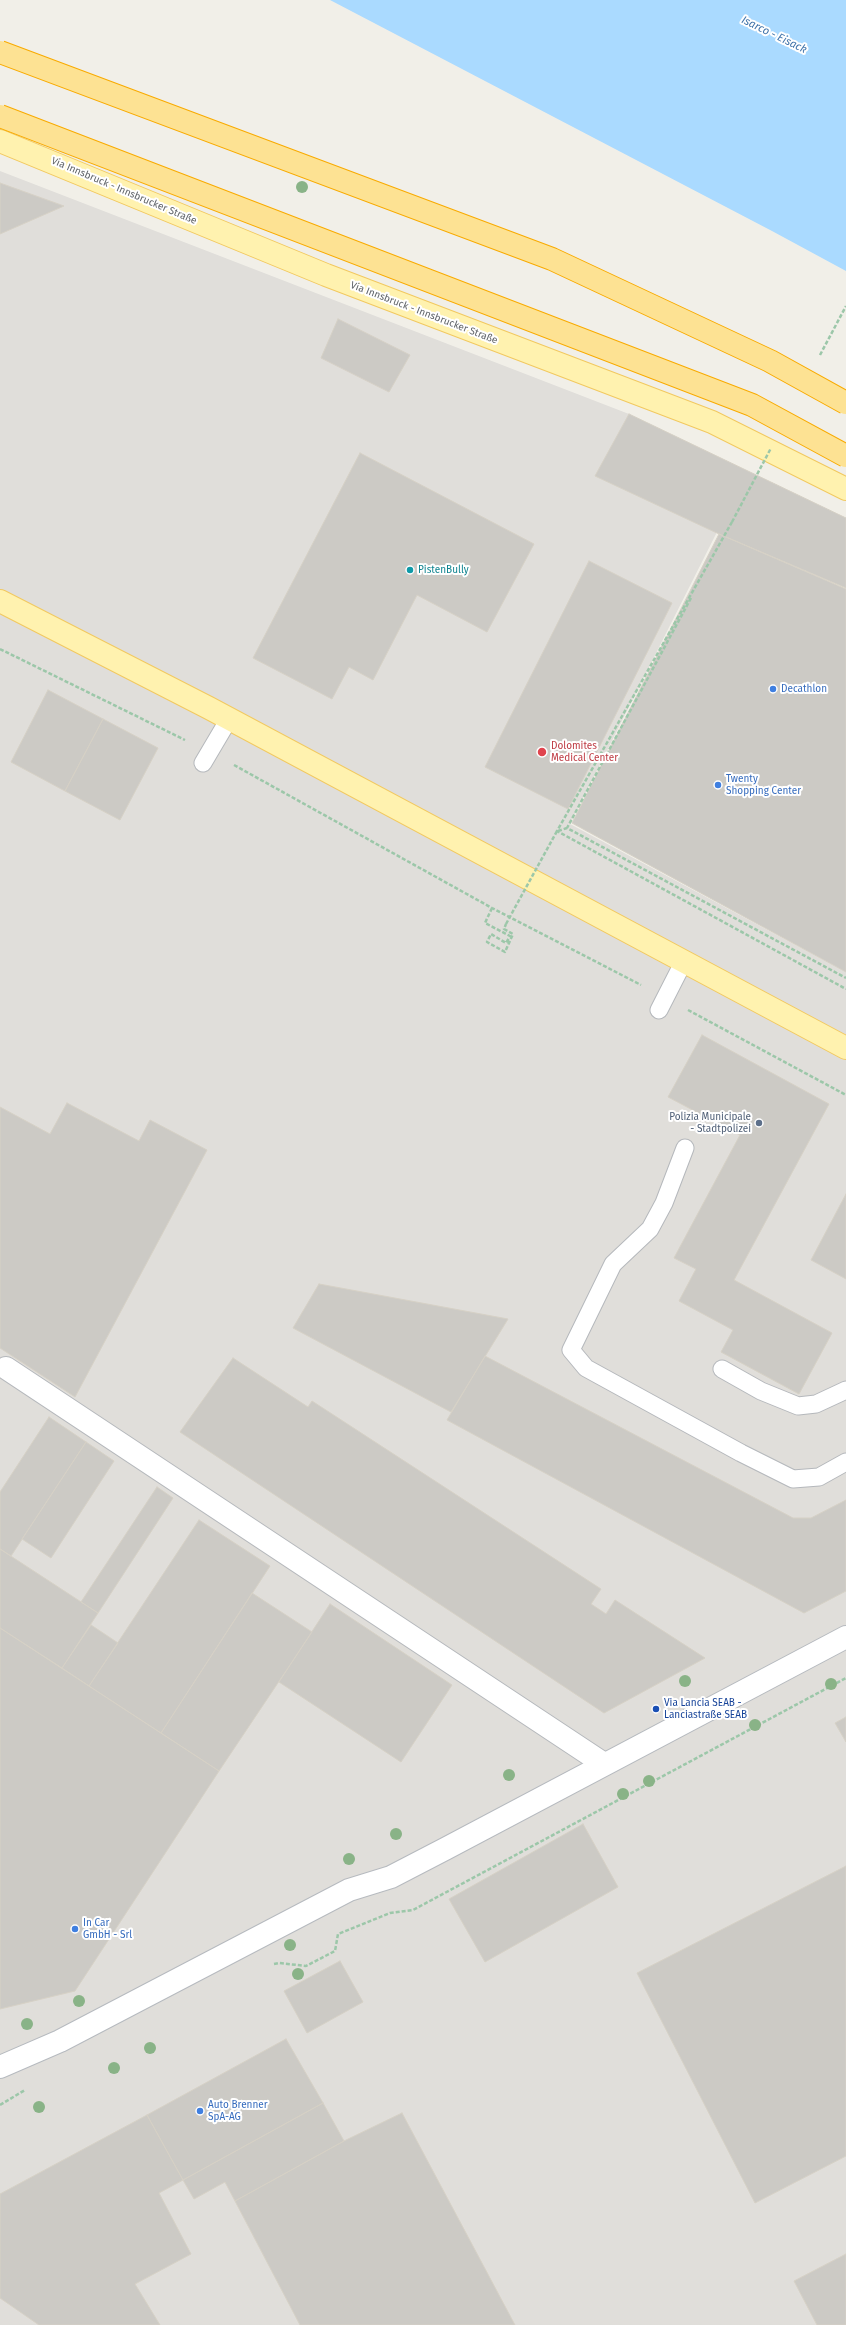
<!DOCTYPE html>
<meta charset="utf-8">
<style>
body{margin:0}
canvas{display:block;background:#f1efe8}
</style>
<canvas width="846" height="2325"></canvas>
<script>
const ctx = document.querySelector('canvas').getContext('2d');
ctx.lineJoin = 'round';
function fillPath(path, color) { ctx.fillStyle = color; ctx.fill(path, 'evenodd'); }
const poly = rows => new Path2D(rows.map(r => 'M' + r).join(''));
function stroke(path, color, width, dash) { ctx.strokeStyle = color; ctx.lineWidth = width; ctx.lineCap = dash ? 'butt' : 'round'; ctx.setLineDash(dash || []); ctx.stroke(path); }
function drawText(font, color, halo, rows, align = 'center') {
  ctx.font = font + ' "Fira Sans",sans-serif'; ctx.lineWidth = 4; ctx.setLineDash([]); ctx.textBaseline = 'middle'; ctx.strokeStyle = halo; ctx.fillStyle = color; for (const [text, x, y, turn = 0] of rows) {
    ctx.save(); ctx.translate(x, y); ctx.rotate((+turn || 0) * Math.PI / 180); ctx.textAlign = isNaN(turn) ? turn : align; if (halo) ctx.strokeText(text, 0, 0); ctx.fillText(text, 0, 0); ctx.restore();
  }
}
fillPath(poly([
 [0,171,629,414,846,518,718,530,570,824,846,972,846,2325,0,2325]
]), '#e0deda');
fillPath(poly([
 [330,0,846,0,846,271,772,231]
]), '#aadaff');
const building = poly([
 [0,183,64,206,0,234,0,183],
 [338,319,410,355,389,392,321,358,338,319],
 [629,414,846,518,846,588,719,534,595,476,629,414],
 [360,453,534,544,487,632,417,595,373,680,349,667,332,699,253,658,360,453],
 [719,534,846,589,846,972,572,823,719,534],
 [589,561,672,603,568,809,485,767,589,561],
 [48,690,103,719,65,791,11,762,48,690],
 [103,719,158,748,120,820,65,791,103,719],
 [702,1035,829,1104,734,1280,832,1333,799,1394,721,1352,733,1330,679,1301,696,1269,674,1258,740,1135,668,1097,702,1035],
 [67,1103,139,1141,150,1120,207,1150,75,1397,0,1348,0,1107,50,1134,67,1103],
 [846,1194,846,1279,811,1260,846,1194],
 [319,1284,508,1319,451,1412,293,1328,319,1284],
 [485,1356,793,1518,811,1518,846,1500,846,1591,804,1613,447,1420,485,1356],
 [233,1358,308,1407,312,1401,601,1589,591,1604,606,1614,615,1600,705,1658,604,1713,180,1432,233,1358],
 [49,1417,86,1442,11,1556,0,1549,0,1492,49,1417],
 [86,1442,114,1461,51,1558,22,1539,86,1442],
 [157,1487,173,1498,98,1613,81,1602,157,1487],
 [199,1520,270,1566,161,1733,89,1686,199,1520],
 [0,1549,98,1613,62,1668,0,1628,0,1549],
 [252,1593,312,1632,219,1771,161,1733,252,1593],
 [330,1604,452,1685,401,1762,279,1682,330,1604],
 [91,1625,118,1643,89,1686,62,1668,91,1625],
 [0,1628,219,1771,75,1991,0,2009,0,1628],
 [846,1717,846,1742,835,1723,846,1717],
 [583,1824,618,1887,485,1962,449,1899,583,1824],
 [846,1866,846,2156,755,2203,637,1973,846,1866],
 [340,1961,363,2002,307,2033,284,1991,340,1961],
 [286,2039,323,2103,183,2180,147,2115,286,2039],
 [323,2103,344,2141,235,2201,225,2182,194,2199,183,2180,323,2103],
 [402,2113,515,2325,300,2325,235,2201,344,2141,402,2113],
 [147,2115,183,2180,159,2193,191,2254,135,2284,160,2325,39,2325,0,2298,0,2194,147,2115],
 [846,2254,846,2325,817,2325,794,2281,846,2254]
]);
fillPath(building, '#cccac5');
stroke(building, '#d6d1c6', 1);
const service = poly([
 [203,763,229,719],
 [659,1010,684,961],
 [685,1148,664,1203,650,1229,613,1264,571,1350,586,1368,741,1453,793,1479,819,1477,846,1462],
 [722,1369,761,1391,798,1406,816,1404,846,1390]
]);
const minor = poly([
 [6,1368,604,1764]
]);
const secondary = poly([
 [0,2067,60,2041,349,1890,391,1877,445,1849,846,1637]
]);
const primary = poly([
 [0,141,326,275,712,422,846,489],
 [0,601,209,708,846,1048]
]);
stroke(service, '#b5b8bc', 19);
stroke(minor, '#b5b8bc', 24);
stroke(secondary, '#b6babf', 24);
stroke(primary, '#f2c960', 24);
stroke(poly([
 [732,522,557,831,846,989],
 [691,598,567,828,846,978],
 [0,649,185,740],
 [234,765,492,908,641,985],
 [558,831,567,828],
 [492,908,485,923,510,936,506,943,491,934,487,942,505,952,513,934,504,929,506,924],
 [688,1010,846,1095],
 [274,1964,279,1963,306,1966,335,1951,338,1934,390,1913,413,1910,846,1678],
 [0,2105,25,2090]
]), '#9cc7a9', 2.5, [4, 2]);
stroke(service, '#fff', 17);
stroke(minor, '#fff', 22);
stroke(secondary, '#fff', 22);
stroke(primary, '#fff2af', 22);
const motorwayBridge = poly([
 [0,52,552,259,770,361,846,403],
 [0,116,752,405,846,456]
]);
stroke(motorwayBridge, '#f9ab00', 24, []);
stroke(poly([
 [820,355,846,306],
 [732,522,771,448],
 [506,924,557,831]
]), '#9cc7a9', 2.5, [4, 2]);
stroke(motorwayBridge, '#fde293', 22);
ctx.fillStyle = '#89b387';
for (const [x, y] of [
 [302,187],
 [685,1681],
 [831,1684],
 [755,1725],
 [509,1775],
 [649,1781],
 [623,1794],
 [396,1834],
 [349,1859],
 [290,1945],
 [298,1974],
 [79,2001],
 [27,2024],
 [150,2048],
 [114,2068],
 [39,2107]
]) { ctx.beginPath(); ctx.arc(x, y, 6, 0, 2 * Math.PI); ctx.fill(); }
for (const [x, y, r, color] of [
 [410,570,4,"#0f9aa8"],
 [773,689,4,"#3f7fe0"],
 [542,752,5,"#e0444e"],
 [718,785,4,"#3f7fe0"],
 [759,1123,4,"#5c6f8a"],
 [656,1709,4,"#1a4fb4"],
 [75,1929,4,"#3f7fe0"],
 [200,2111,4,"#3f7fe0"]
]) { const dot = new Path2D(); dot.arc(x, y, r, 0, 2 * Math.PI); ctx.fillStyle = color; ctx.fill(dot); stroke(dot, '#fff', 1.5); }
drawText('10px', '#5f6368', '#fff', [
 ["Via Innsbruck - Innsbrucker Straße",124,191,23],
 ["Via Innsbruck - Innsbrucker Straße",424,313,21]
]);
drawText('10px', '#0d838f', '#fff', [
 ["PistenBully",418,570]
], 'left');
drawText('10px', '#366cbe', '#fff', [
 ["Decathlon",781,689],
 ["Twenty",726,779],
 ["Shopping Center",726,791],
 ["In Car",83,1923],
 ["GmbH - Srl",83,1935],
 ["Auto Brenner",208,2105],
 ["SpA-AG",208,2117]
], 'left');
drawText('10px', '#be3a42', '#fff', [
 ["Dolomites",551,746],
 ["Medical Center",551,758]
], 'left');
drawText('10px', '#4e5e75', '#fff', [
 ["Polizia Municipale",751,1117],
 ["- Stadtpolizei",751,1129]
], 'right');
drawText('10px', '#164399', '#fff', [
 ["Via Lancia SEAB -",664,1703],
 ["Lanciastraße SEAB",664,1715]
], 'left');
drawText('italic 11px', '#4174aa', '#fff', [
 ["Isarco - Eisack",774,35,26]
]);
</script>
